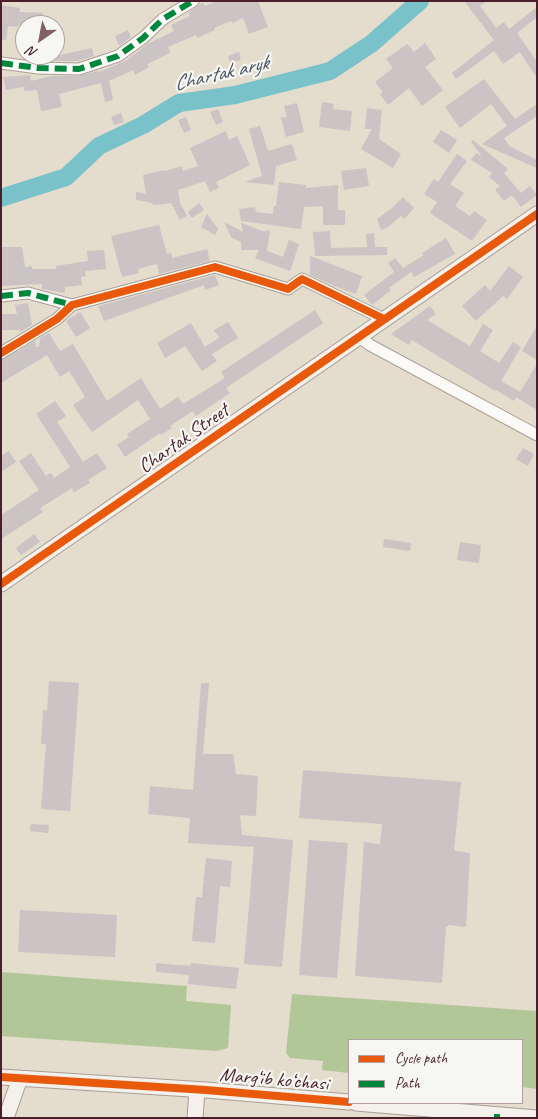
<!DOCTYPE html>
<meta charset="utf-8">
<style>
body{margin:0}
#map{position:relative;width:538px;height:1119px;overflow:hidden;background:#e4dccc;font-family:Caveat,sans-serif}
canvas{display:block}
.frame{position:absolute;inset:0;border:2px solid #4a1f2b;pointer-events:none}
.legend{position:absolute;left:348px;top:1039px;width:175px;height:65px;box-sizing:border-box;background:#f6f6f2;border:1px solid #b1a0a2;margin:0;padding:6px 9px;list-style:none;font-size:15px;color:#4a1f2b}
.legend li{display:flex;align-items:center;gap:10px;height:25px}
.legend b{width:25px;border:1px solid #b1a0a2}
.north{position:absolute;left:15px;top:15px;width:50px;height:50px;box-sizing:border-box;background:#f6f6f2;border:1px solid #b1a0a2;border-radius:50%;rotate:213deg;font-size:14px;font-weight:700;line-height:20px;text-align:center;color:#4a1f2b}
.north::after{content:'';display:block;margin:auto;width:18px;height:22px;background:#806163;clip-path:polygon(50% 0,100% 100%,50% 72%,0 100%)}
</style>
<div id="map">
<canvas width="538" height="1119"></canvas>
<div class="frame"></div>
<ul class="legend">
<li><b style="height:6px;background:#e8590c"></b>Cycle path</li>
<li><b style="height:6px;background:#00873e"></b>Path</li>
</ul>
<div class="north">N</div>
</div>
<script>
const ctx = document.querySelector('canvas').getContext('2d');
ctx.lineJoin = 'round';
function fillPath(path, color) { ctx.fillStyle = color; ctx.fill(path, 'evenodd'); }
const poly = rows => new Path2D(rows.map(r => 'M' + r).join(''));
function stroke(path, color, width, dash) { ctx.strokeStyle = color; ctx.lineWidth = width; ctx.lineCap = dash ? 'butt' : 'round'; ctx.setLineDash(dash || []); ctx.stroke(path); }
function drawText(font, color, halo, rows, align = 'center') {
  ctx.font = font + ' Caveat,sans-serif'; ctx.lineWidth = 4.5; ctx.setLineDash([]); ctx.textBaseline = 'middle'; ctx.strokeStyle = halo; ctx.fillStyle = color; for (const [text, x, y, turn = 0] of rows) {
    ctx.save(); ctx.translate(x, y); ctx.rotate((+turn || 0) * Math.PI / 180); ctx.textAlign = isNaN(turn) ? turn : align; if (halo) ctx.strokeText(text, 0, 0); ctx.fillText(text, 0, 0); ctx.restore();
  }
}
fillPath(poly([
 [1,972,187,986,186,1001,231,1005,228,1048,217,1051,1,1036],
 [292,994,537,1011,537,1089,522,1087,522,1040,349,1040,349,1073,322,1070,323,1061,290,1058,286,1053]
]), '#b2c798');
stroke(poly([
 [1,198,66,177,99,146,143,125,179,103,235,95,330,71,371,44,420,1]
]), '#79c2c9', 18);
fillPath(poly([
 [217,1,258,1,268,27,249,34,243,18,233,23,231,21,214,28,215,30,197,38,196,35,168,47,170,53,147,64,149,67,135,75,133,70,109,81,113,100,105,102,101,83,59,94,62,107,41,111,37,90,24,91,24,87,6,90,3,77,30,75,31,81,52,76,79,76,97,71,99,72,127,60,147,44,174,31,171,25,190,16,188,13,200,4,203,3,205,6],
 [464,1,487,1,480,6,496,28,504,22,509,29,537,7,537,17,517,33,537,62,537,78,520,52,503,64,494,51,456,79,452,73,494,40],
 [1,5,20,8,19,12,43,13,42,25,18,25,18,27,8,26,6,40,1,40],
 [128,30,131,37,119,46,115,36],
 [425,43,436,59,425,67,443,90,422,106,409,88,388,105,380,94,383,92,375,82,393,68,386,59,407,44,414,52],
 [92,48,94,56,78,61,55,61,56,56],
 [239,52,241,60,230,63,228,56],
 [484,79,515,119,537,104,537,116,504,138,509,146,537,160,537,168,482,144,507,126,491,104,460,128,445,107],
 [322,102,334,104,333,109,352,111,350,131,319,127],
 [297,103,304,132,286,137,281,118,287,117,284,106],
 [367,108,382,110,379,139,401,154,393,168,361,149,372,129,365,129],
 [218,109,223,122,216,125,210,112],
 [121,113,124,122,114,125,111,117],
 [186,117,191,130,184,133,178,120],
 [260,126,268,151,292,144,297,160,276,166,274,185,245,182,262,176,249,129],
 [441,130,457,140,449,153,433,142],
 [226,131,229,140,237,136,250,165,216,182,219,188,210,192,205,181,178,190,180,203,187,216,180,220,171,203,153,205,152,203,136,200,136,192,146,194,143,175,165,170,165,171,182,166,183,171,198,166,190,148],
 [473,140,508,169,504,173,521,193,530,186,537,195,521,207,512,195,504,201,495,190,500,186,489,177,492,173,471,160,476,153,482,156,471,142],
 [457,154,467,161,450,184,464,193,455,206,470,216,474,211,487,220,472,241,430,213,437,202,424,194,434,179,438,182],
 [366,168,369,186,344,190,341,171],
 [279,182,306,185,306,188,338,185,338,210,345,210,345,225,323,225,323,206,304,207,301,229,241,221,239,209,255,207,256,212,273,214,274,206,276,206],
 [403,197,414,208,404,219,401,216,388,227,381,230,377,219,392,208],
 [199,203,204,210,192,218,188,212],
 [207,214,218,229,215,235,201,227],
 [224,222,243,232,241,222,244,224,265,232,266,230,270,231,267,251,283,257,289,240,299,244,290,271,255,258,259,250,241,250,241,242,231,237],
 [159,225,167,254,171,253,172,258,207,249,210,261,159,274,157,264,138,269,139,273,122,277,111,236],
 [330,231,331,248,367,247,366,234,374,233,375,247,387,247,387,255,315,256,313,232],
 [446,238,455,254,414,277,411,272,389,288,391,290,372,305,364,295,394,272,388,263,395,258,403,268,424,255,422,253],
 [1,247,22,247,25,267,32,266,32,269,56,269,56,266,88,261,87,251,104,250,106,269,85,271,86,276,81,277,82,285,65,287,65,293,42,289,42,284,1,286],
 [310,256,362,276,356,294,334,286,310,275],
 [509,266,523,277,507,299,503,296,476,321,462,306,485,285,490,291],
 [215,275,219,285,205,290,204,285,104,321,98,306],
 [28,303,32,325,20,332,20,330,1,330,1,314,17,314,15,305],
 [430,306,436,314,427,320,470,346,483,324,493,330,480,351,499,363,513,342,521,347,501,381,520,392,537,364,537,410,516,397,514,401,496,390,495,391,412,340,409,345,391,334],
 [315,310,323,323,226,388,230,393,196,416,193,411,170,426,172,428,161,435,160,433,125,457,117,445,129,437,127,434,150,419,138,400,92,432,73,405,85,397,69,371,60,377,47,355,1,383,1,360,35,341,36,347,39,347,40,338,49,333,60,351,73,344,107,401,141,378,160,409,178,397,183,404,225,378,221,372],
 [80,312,90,328,76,337,66,321],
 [228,322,238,338,212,354,217,361,202,371,185,346,165,358,157,343,191,323,205,347,219,338,214,330],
 [537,326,537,360,522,351],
 [55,401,66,416,57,422,83,462,97,453,107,468,88,480,90,483,74,492,72,488,40,508,43,512,1,539,1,515,39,490,19,461,31,453,46,476,51,473,54,478,70,467,36,414],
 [523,448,534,454,528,466,516,459],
 [9,451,16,462,1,472,1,456],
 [34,534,40,542,21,555,16,548],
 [384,539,411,543,410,551,383,547],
 [460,542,481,545,479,563,457,560],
 [49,681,79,683,70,811,41,809,46,744,41,744,43,710,47,711],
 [201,683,209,683,203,754,233,754,236,774,258,776,256,816,240,815,242,835,293,840,282,967,244,964,254,847,188,843,190,818,148,814,150,786,193,790],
 [303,770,461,782,454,850,455,851,470,853,466,927,448,925,448,927,446,927,442,983,355,976,364,842,380,844,382,824,299,818],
 [31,824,49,825,48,833,30,831],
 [309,840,348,843,337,978,299,975],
 [206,858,232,861,230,887,220,886,215,943,192,941,196,897,202,897],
 [20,910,117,915,115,957,18,952],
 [156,963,190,966,191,963,239,968,236,989,188,984,189,975,156,972]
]), '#cbc3c4');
const street = poly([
 [1,63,38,68,79,69,118,56,143,38,163,19,193,1],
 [1,296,28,293,72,305],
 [359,337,370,345,537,435],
 [1,353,57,319,72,305,215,267,288,289,302,279,384,319]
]);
const secondary = poly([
 [1,584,537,214],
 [1,1077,206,1090,349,1102],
 [356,1103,537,1118],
 [6,1118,20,1078],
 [195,1118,197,1090]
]);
stroke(street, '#a99e97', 13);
stroke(secondary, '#a99e97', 17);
stroke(street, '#fbfaf7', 11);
stroke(secondary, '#f4f1ec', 15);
stroke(poly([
 [1,63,38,68,79,69,118,56,143,38,163,19,193,1],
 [1,296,28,293,72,305],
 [497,1118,497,1114]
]), '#00873e', 6, [12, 6]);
stroke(poly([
 [1,353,57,319,72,305,215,267,288,289,302,279,384,319],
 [1,584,537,214],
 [1,1077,206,1090,349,1102]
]), '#e8590c', 8);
drawText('20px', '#4a1f2b', '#f6f6f2', [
 ["Chartak Street",184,439,-35],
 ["Marg‘ib ko‘chasi",274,1080,5]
]);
drawText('italic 21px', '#4a5462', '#f6f6f2', [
 ["Chartak aryk",221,74,-13]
]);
</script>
